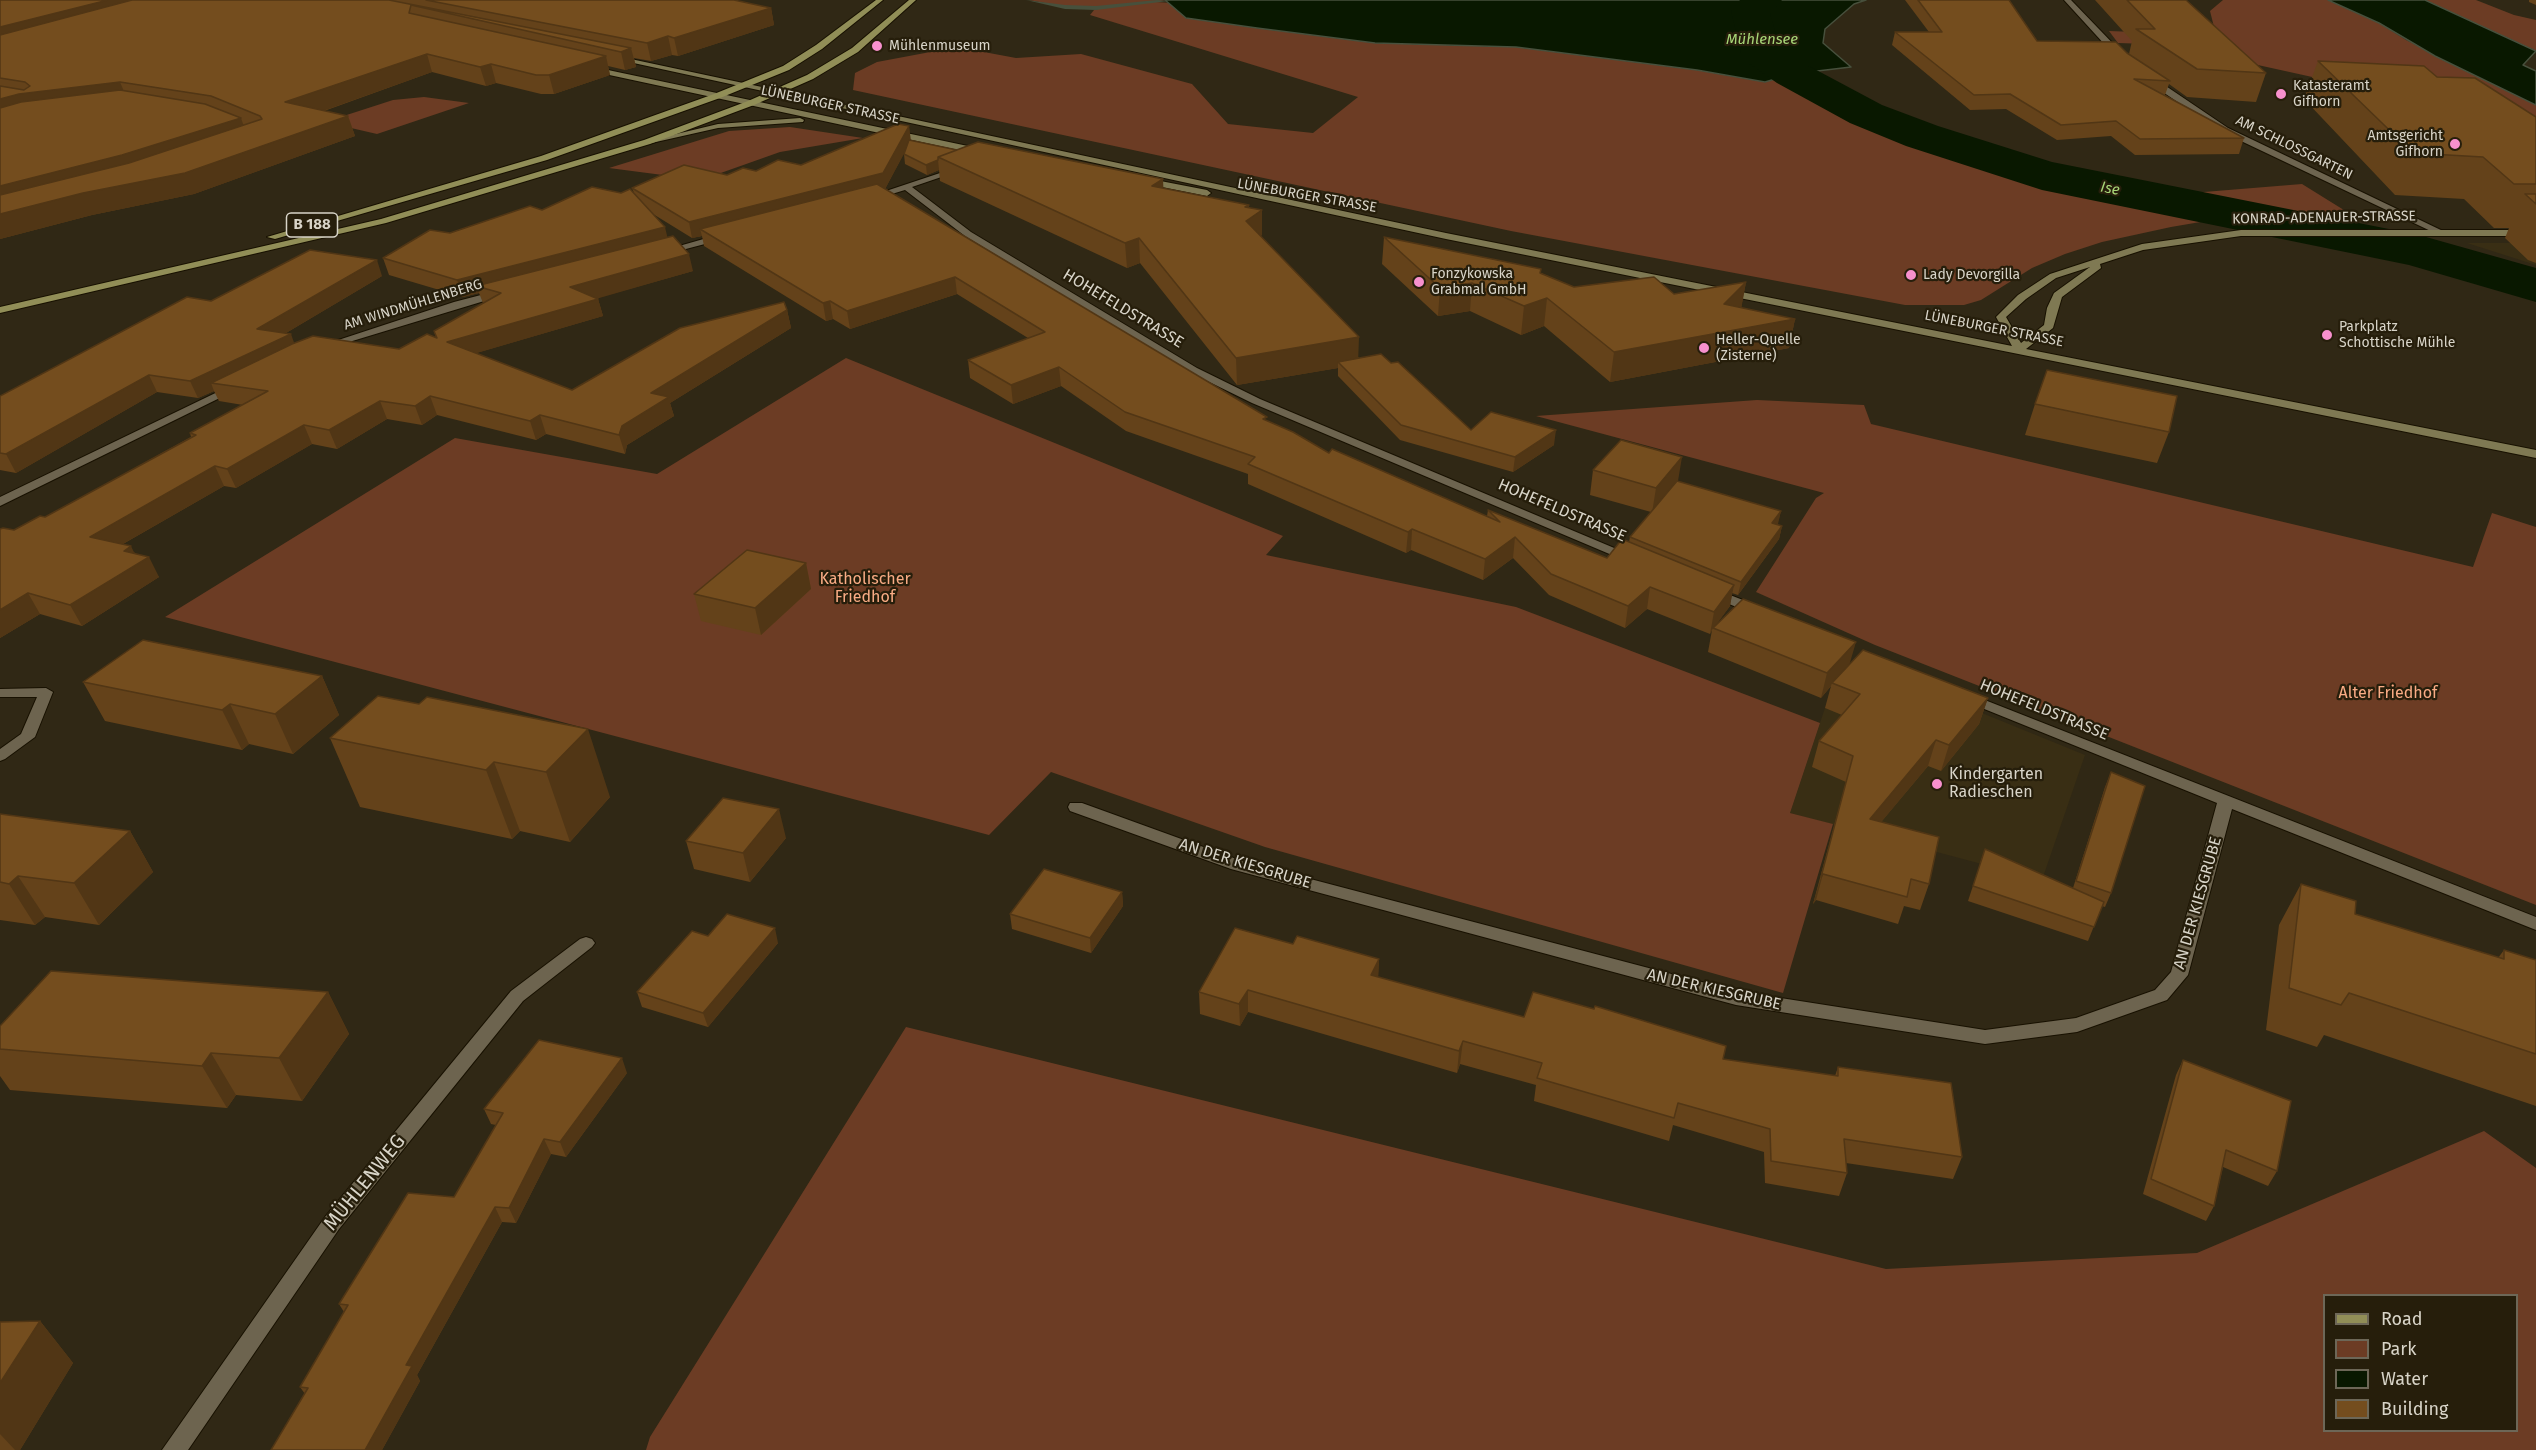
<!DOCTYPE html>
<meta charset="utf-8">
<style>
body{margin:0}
#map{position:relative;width:2536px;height:1450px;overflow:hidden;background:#302815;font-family:"Fira Sans",sans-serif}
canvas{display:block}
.legend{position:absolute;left:2323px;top:1294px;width:195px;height:138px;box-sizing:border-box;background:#261e0b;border:2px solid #6d6757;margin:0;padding:8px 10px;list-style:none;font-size:18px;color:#d8d4c8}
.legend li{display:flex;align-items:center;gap:12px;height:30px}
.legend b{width:30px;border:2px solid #6d6757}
</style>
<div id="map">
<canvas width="2536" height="1450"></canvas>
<ul class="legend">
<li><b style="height:8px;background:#918e57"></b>Road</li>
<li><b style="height:16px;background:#6c3c24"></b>Park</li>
<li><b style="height:16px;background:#091800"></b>Water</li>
<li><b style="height:16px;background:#744d1e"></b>Building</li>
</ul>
</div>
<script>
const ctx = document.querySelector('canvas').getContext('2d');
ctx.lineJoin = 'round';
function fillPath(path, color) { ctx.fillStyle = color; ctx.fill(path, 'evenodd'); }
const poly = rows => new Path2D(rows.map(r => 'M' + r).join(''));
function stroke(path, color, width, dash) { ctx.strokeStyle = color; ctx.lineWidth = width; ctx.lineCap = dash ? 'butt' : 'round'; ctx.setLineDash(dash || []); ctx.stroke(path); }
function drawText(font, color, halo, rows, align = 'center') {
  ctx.font = font + ' "Fira Sans",sans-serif'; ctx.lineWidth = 4.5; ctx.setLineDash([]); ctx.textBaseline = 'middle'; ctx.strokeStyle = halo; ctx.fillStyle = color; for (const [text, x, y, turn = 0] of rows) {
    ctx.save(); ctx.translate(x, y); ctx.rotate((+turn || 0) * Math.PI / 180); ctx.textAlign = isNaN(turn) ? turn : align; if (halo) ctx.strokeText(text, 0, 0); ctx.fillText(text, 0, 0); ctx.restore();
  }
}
fillPath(poly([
 [2467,243,2536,243,2536,265],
 [1864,665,2085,755,2042,880,1790,813,1825,708]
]), '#392e14');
fillPath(poly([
 [1029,0,1165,0,1156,2,1172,3,1186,18,1257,28,1375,43,1516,47,1697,70,1765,82,1792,74,1815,73,1882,110,1990,151,2101,180,2167,195,2302,184,2360,220,2218,219,2171,227,2102,242,2065,254,2032,268,1981,300,1964,305,1905,305,1511,231,853,90,855,73,877,62,957,47,1016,58,1081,54,1192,84,1228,124,1313,133,1358,97,1090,15,1094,10,1101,8,1065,7],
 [2223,0,2328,0,2379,23,2406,40,2536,105,2536,133,2403,97,2226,58,2148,44,2118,43,2109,31,2216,35,2210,11],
 [2425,0,2476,0,2514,15,2536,20,2536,51],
 [424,97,469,103,377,134,325,122,393,100],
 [790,127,863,138,780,152,701,180,609,168,729,131],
 [846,358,1283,536,1266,555,1516,607,1820,723,1790,813,1833,824,1783,993,1265,847,1051,772,989,835,165,617,455,438,657,474],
 [1757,400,1864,405,1871,424,2473,567,2492,513,2536,527,2536,905,1875,645,1756,592,1816,498,1824,493,1536,416],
 [906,1027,1886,1269,2197,1253,2484,1131,2536,1168,2536,1450,646,1450,650,1437],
 [2324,1296,2516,1296,2516,1430,2324,1430]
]), '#6c3c24');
const water = poly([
 [1165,0,1866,0,1854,4,1825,29,1823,43,1851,67,1792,74,1765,82,1697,70,1516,47,1375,43,1257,28,1186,18,1165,0],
 [2328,0,2425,0,2536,51,2523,65,2536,71,2536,105,2435,56,2379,23,2328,0]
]);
fillPath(water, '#091800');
stroke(water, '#47503c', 1.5);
fillPath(poly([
 [1026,0,1065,5,1096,6,1157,0,1168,1,1096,10,1065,9,1026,0]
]), '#47503c');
fillPath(poly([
 [1740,0,1782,0,1770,14,1780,47,1807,65,1882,105,1938,126,2052,162,2419,235,2536,268,2536,302,2409,265,2042,190,1906,146,1850,123,1777,83,1747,62,1741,53,1731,11,1740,0]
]), '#091800');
const street = poly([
 [2064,0,2071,0,2123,54,2123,58,2117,58,2064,0],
 [2148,78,2154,78,2228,128,2445,232,2437,234,2222,132,2148,82,2148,78],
 [955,168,962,170,912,187,971,232,1197,368,1260,399,1638,558,1631,562,1626,561,1252,403,1189,372,965,236,905,190,872,200,868,197,955,168],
 [721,234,724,235,724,239,663,255,658,252,721,234],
 [500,290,504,291,504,295,326,349,317,347,454,302,500,290],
 [232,385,236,386,236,390,0,506,0,497,232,385],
 [1712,588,1761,607,1763,610,1761,613,1751,613,1707,595,1705,592,1707,589,1712,588],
 [46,688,53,692,35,737,5,759,0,761,0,749,21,734,37,697,0,697,0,689,46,688],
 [1967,693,2536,917,2536,930,2232,809,2188,975,2167,1000,2077,1032,1985,1044,1736,1005,1231,869,1070,811,1068,807,1070,803,1082,803,1242,861,1736,991,1985,1030,2076,1018,2155,990,2171,972,2217,803,1962,700,1960,697,1962,694,1967,693],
 [586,937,592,939,595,943,592,947,523,1001,339,1229,188,1450,162,1450,325,1217,511,991,580,939,586,937]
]);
const secondary = poly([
 [612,55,1446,233,2012,346,1996,317,2018,295,2050,274,2142,244,2241,230,2536,230,2536,236,2241,236,2143,250,2100,264,2101,268,2062,297,2053,328,2026,349,2536,450,2536,458,1446,239,615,59,612,55],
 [2090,267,2054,293,2047,308,2044,325,2021,343,2006,317,2026,299,2056,278,2090,267],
 [589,66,982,149,986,152,982,155,586,70,589,66],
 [800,118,804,120,803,122,718,128,647,144,643,142,718,124,800,118],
 [1145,178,1207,190,1211,193,1207,196,1142,183,1142,179,1145,178]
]);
const primary = poly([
 [876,0,883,0,822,49,789,70,720,98,547,160,275,239,267,237,541,156,714,94,783,66,816,45,876,0],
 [909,0,916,0,858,52,813,79,754,105,650,144,386,223,0,313,0,307,381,219,644,140,748,101,807,75,852,48,909,0]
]);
stroke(street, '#181101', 2);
stroke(secondary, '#181101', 2);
stroke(primary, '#181101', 2);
fillPath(street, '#6d644f');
fillPath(secondary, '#7f7953');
fillPath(primary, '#918e57');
fillPath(poly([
 [0,0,734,0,771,8,774,25,678,56,672,55,651,61,634,58,636,67,625,70,608,66,610,75,554,94,541,94,496,83,486,86,432,72,324,111,348,116,355,136,194,194,92,215,0,239],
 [1905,0,2009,0,2037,41,2129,54,2132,41,2095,0,2186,0,2266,73,2256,102,2187,97,2169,84,2165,95,2244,138,2239,154,2135,155,2111,136,2057,140,2006,109,1970,110,1892,45,1895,32,1929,32],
 [2529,0,2536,0,2536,5,2529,2],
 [2318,61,2437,77,2536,117,2536,263,2528,260,2505,238,2509,228,2494,228,2464,199,2395,195,2304,99],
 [909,126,910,140,957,150,1163,179,1163,188,1249,208,1262,235,1260,236,1359,358,1391,363,1471,430,1554,445,1513,472,1400,440,1338,376,1338,368,1237,385,1140,263,1127,268,940,181,939,170,927,175,905,164,904,154,905,151,885,189,1267,421,1329,453,1487,516,1488,510,1607,558,1629,542,1630,537,1651,512,1590,495,1593,470,1678,482,1781,511,1777,525,1782,526,1779,539,1738,595,1732,593,1730,606,1717,623,1850,664,1988,698,1979,724,1941,771,1928,766,1881,822,1929,884,1920,910,1904,906,1898,924,1816,900,1813,904,1846,782,1812,767,1819,741,1842,715,1825,708,1831,686,1821,698,1708,652,1712,630,1710,634,1647,609,1625,628,1549,595,1513,558,1483,580,1411,550,1406,553,1248,484,1248,474,1126,431,1061,386,1013,404,970,378,968,360,1028,338,957,294,850,329,833,319,826,321,704,246,702,236,692,238,653,214,667,237,693,271,597,298,598,299,603,316,476,353,572,390,787,310,791,328,670,403,674,416,627,445,625,454,546,434,536,440,437,415,422,425,387,419,337,449,312,444,236,488,224,486,123,544,135,553,159,577,82,626,40,614,0,638,0,529,14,530,45,517,191,437,190,433,243,405,219,401,214,391,198,398,157,392,16,473,0,470,0,396,211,301,382,276,286,333,294,343,399,349,436,338,434,331,483,303,479,293,463,297,389,275,383,258,450,233,542,210,621,193,634,193,632,188,801,165],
 [1384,237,1541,273,1574,287,1674,294,1746,282,1741,308,1795,319,1789,348,1610,382,1544,326,1521,335,1470,311,1438,316,1382,264],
 [2035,404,2169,432,2157,463,2025,435],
 [806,563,811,589,761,635,701,621,694,594],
 [322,676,339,715,293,754,249,744,242,750,105,721,83,682],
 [378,696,610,797,570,842,520,831,512,839,360,807,330,738],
 [2111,772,2111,893,2105,907,2102,906,2088,941,1968,901,1985,849,2073,888,2105,787],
 [0,814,130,831,153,872,99,925,45,917,35,925,0,920],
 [786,838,750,882,694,869,686,841],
 [2301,884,2355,914,2498,958,2504,950,2536,960,2536,1106,2324,1035,2317,1047,2266,1030,2279,925],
 [1122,892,1123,906,1091,953,1012,929,1010,914],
 [708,936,778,943,708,1027,642,1007,637,992],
 [1293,944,1379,959,1378,977,1524,1017,1723,1059,1835,1076,1838,1067,1962,1157,1953,1179,1846,1163,1847,1173,1839,1196,1765,1183,1764,1152,1673,1125,1669,1141,1534,1101,1536,1085,1460,1064,1457,1073,1248,1012,1240,1026,1200,1014,1199,992],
 [328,992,349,1034,302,1101,236,1095,227,1108,10,1090,0,1076,0,1026],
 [2183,1060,2277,1171,2268,1186,2223,1167,2214,1206,2206,1221,2143,1194,2176,1075],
 [627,1073,566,1157,551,1154,516,1223,502,1222,417,1375,420,1381,382,1450,271,1450,305,1394,300,1387,344,1312,339,1304,454,1197,496,1125,491,1124,484,1109],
 [40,1321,73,1363,20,1450,0,1450,0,1322]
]), '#64421a');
fillPath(poly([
 [108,0,182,0,0,47,0,27],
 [771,8,774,25,678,56,674,38],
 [668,36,672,55,651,61,647,43],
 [631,48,636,67,625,70,621,52],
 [427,54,432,72,292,122,285,102],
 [606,56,610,75,554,94,549,75],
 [491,64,496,83,486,86,480,67],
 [120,82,128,101,0,121,0,99,19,94],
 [348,116,355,136,194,194,92,215,0,239,0,214],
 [241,118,248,138,0,210,0,186],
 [909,126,911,141,885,189,700,229,702,236,692,238,689,222],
 [938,160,939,170,927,175,926,165],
 [1163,179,1164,203,1152,186],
 [1249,205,1249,219,1262,210,1262,235,1246,246,1245,207],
 [665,227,669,244,476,286,479,293,463,297,457,280],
 [1139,238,1140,263,1127,268,1125,243],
 [689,254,693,271,575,305,570,287],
 [377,260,382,276,264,346,257,329],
 [955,277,957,294,850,329,847,311],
 [1746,282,1741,310,1795,319,1789,348,1610,382,1614,352,1724,304],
 [1472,283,1470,311,1438,316,1440,288],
 [1547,298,1544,326,1521,335,1524,306],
 [598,299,603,316,453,360,447,342],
 [830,301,833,319,826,321,823,303],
 [787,310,791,328,670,403,674,416,627,445,625,454,619,435,622,426,651,393],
 [291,334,297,351,211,383,214,391,198,398,190,381],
 [1359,337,1358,364,1338,362,1338,368,1237,385,1236,358],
 [1059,367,1061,386,1013,404,1011,385],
 [149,375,157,392,16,473,6,454],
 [430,396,437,415,422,425,415,406],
 [380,401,387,419,337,449,329,430],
 [540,415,546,434,536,440,530,421],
 [304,425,312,444,236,488,227,469],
 [1556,430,1554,445,1513,472,1515,457],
 [1682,457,1678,481,1652,513,1656,488],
 [215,466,224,486,100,557,90,537],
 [1781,511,1778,524,1769,536,1772,523],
 [1782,526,1779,539,1738,595,1741,582],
 [1412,529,1411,550,1406,553,1408,532],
 [1515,537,1513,558,1483,580,1485,559],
 [131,546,139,563,149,557,159,577,82,626,70,605,124,551],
 [806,563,811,589,761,635,755,608],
 [1734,585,1730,606,1714,628,1713,628,1710,634,1714,612],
 [1650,587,1647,609,1625,628,1628,606],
 [28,593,40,614,0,638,0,610],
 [1856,642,1849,666,1832,683,1831,686,1821,698,1827,673],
 [322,676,339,715,293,754,275,714],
 [1988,698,1979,724,1941,771,1949,745],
 [230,704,249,744,242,750,222,710],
 [588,729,610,797,570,842,546,772],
 [1936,740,1928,766,1862,845,1870,819],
 [494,762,520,831,512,839,486,770],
 [779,809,786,838,750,882,743,853],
 [130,831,153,872,99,925,74,883],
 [1823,874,1816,900,1813,904,1821,877],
 [18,876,45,917,35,925,9,884],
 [1122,892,1123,906,1091,953,1090,938],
 [775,928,778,943,708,1027,703,1013],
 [1379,959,1378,981,1371,975],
 [1248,990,1248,1012,1240,1026,1239,1004],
 [328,992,349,1034,302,1101,279,1058],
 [1463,1041,1460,1064,1457,1073,1459,1051],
 [211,1053,236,1095,227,1108,202,1066],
 [622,1058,627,1073,566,1157,560,1142],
 [544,1139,551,1154,516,1223,509,1208],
 [495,1207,502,1222,417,1375,420,1381,382,1450,365,1450,406,1365],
 [40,1321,73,1363,20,1450,15,1450,0,1434,0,1383]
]), '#513615');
const building = poly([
 [0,0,108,0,0,27,0,0],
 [132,0,389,0,631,48,621,52,411,5,409,13,606,56,549,75,536,75,491,64,480,67,427,54,285,102,348,116,185,173,83,193,0,214,0,195,129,163,262,119,260,116,211,96,120,82,19,94,0,99,0,86,24,90,30,86,25,82,0,78,0,35,132,0],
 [426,0,734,0,771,8,674,38,668,36,647,43,426,0],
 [1918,0,2009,0,2037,41,2116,42,2127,53,2170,81,2134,79,2244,138,2140,139,2116,121,2061,125,2010,94,1974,95,1895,32,1942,32,1918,0],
 [2127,0,2186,0,2266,73,2197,69,2136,29,2155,29,2127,0],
 [2318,61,2424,66,2437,77,2475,78,2536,117,2536,184,2514,184,2483,157,2413,153,2318,61],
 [120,90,205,104,241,118,122,155,0,186,0,108,21,102,120,90],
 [898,124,909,126,883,173,689,222,632,188,684,165,727,175,743,168,756,171,778,160,801,165,898,124],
 [909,140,957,150,938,157,938,160,926,165,904,154,909,140],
 [978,142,1163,179,1152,186,1249,205,1245,207,1262,210,1246,221,1359,337,1236,358,1139,238,1125,243,938,157,978,142],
 [877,184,1267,417,1263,419,1293,432,1329,453,1332,449,1500,522,1488,510,1607,558,1622,539,1734,585,1714,612,1650,587,1628,606,1551,574,1515,537,1485,559,1412,529,1408,532,1248,464,1255,457,1125,412,1059,367,1011,385,968,360,1045,332,955,277,847,311,830,301,823,303,700,229,877,184],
 [592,187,621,193,630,189,665,227,457,280,383,258,430,230,450,233,530,206,542,210,592,187],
 [2525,194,2536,194,2536,204,2525,194],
 [673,236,689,254,570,287,598,299,447,342,572,390,680,328,784,302,787,310,651,393,669,397,622,426,619,435,540,415,530,421,430,396,415,406,380,401,329,430,304,425,227,469,215,466,90,537,131,546,124,551,149,557,70,605,28,593,0,610,0,529,3,528,14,530,40,516,45,517,196,435,190,433,268,391,211,383,292,344,313,336,399,349,427,334,437,338,434,331,501,293,476,286,673,236],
 [1384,237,1541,269,1540,273,1574,287,1654,277,1674,294,1746,282,1724,304,1795,319,1614,352,1547,298,1524,306,1472,283,1440,288,1384,237],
 [310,250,377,260,257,329,291,334,190,381,149,375,6,454,0,453,0,396,187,297,211,301,310,250],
 [1381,354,1391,363,1398,362,1471,430,1491,412,1556,430,1515,457,1401,425,1338,362,1381,354],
 [2047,370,2177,396,2169,432,2035,404,2047,370],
 [1621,440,1682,457,1656,488,1593,470,1621,440],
 [1677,481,1781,511,1772,523,1782,526,1741,582,1630,537,1677,481],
 [747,550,806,563,755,608,694,594,747,550],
 [1743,599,1856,642,1827,673,1713,628,1743,599],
 [143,640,322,676,275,714,230,704,222,710,83,682,143,640],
 [1863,650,1988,698,1949,745,1936,740,1870,819,1939,837,1929,884,1911,879,1907,897,1823,874,1821,877,1853,756,1819,741,1860,694,1832,683,1863,650],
 [378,696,419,704,427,697,588,729,546,772,494,762,486,770,330,738,378,696],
 [2111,772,2145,786,2111,893,2076,881,2111,772],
 [723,798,779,809,743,853,686,841,723,798],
 [0,814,130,831,74,883,18,876,9,884,0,882,0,814],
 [1985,849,2104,902,2094,927,1973,886,1985,849],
 [1044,869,1122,892,1090,938,1010,914,1044,869],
 [2301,884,2356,901,2355,914,2504,959,2504,950,2536,960,2536,1054,2349,993,2341,1005,2289,988,2301,884],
 [727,914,775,928,703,1013,637,992,692,931,708,936,727,914],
 [1235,928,1293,944,1297,936,1379,959,1371,975,1524,1017,1533,992,1594,1009,1595,1006,1726,1046,1723,1059,1838,1076,1838,1067,1951,1083,1962,1157,1844,1139,1847,1173,1771,1161,1770,1129,1678,1103,1674,1118,1537,1078,1542,1063,1463,1041,1459,1051,1248,990,1239,1004,1199,992,1235,928],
 [51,971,328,992,279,1058,211,1053,202,1066,0,1049,0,1026,51,971],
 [539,1040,622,1058,560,1142,544,1139,509,1208,495,1207,406,1365,412,1366,365,1450,271,1450,308,1388,300,1387,348,1305,339,1304,408,1193,454,1197,503,1113,484,1109,539,1040],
 [2183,1060,2291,1101,2277,1171,2226,1150,2214,1206,2151,1179,2183,1060],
 [40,1321,0,1383,0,1322,40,1321]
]);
fillPath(building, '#744d1e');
stroke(building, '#513615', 1.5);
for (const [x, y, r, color] of [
 [877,46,6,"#f790cd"],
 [2281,94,6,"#f790cd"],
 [2455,144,6,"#f790cd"],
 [1911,275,6,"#f790cd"],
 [1419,282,6,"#f790cd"],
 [2327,335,6,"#f790cd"],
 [1704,348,6,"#f790cd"],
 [1937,784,6,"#f790cd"]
]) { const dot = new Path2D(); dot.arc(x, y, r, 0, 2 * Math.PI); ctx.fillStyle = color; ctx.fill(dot); stroke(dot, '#261e0b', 2); }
drawText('14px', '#d8d4c8', '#261e0b', [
 ["Mühlenmuseum",889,46],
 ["Katasteramt",2293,86],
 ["Gifhorn",2293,102],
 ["Amtsgericht",2443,136,"right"],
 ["Gifhorn",2443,152,"right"],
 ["Fonzykowska",1431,274],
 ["Grabmal GmbH",1431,290],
 ["Lady Devorgilla",1923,275],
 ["Parkplatz",2339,327],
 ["Schottische Mühle",2339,343],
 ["Heller-Quelle",1716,340],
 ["(Zisterne)",1716,356]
], 'left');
drawText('14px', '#d8d4c8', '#261e0b', [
 ["LÜNEBURGER STRASSE",830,105,12],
 ["AM SCHLOSSGARTEN",2294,148,26],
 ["LÜNEBURGER STRASSE",1307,196,10],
 ["KONRAD-ADENAUER-STRASSE",2324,218,-1],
 ["AM WINDMÜHLENBERG",413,305,-17],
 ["LÜNEBURGER STRASSE",1994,329,11]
]);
drawText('italic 15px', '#a7d577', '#261e0b', [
 ["Mühlensee",1762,40],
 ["Ise",2110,189,11]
]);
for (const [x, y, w] of [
 [312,225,51]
]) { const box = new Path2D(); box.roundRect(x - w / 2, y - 12, w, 24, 4.5); ctx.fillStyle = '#261e0b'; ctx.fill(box); stroke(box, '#d8d4c8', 1.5); }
drawText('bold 15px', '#d8d4c8', null, [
 ["B 188",312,225]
]);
drawText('16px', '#d8d4c8', '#261e0b', [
 ["HOHEFELDSTRASSE",1123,309,31],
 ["HOHEFELDSTRASSE",1562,511,23],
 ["HOHEFELDSTRASSE",2044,710,22],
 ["AN DER KIESGRUBE",1245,864,17],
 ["AN DER KIESGRUBE",2198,903,-74],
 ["AN DER KIESGRUBE",1714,990,13]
]);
drawText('16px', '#faac85', '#261e0b', [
 ["Katholischer",865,580],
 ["Friedhof",865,598],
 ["Alter Friedhof",2388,694]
]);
drawText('16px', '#d8d4c8', '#261e0b', [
 ["Kindergarten",1949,775],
 ["Radieschen",1949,793]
], 'left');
drawText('20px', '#d8d4c8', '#261e0b', [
 ["MÜHLENWEG",365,1183,-51]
]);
</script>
